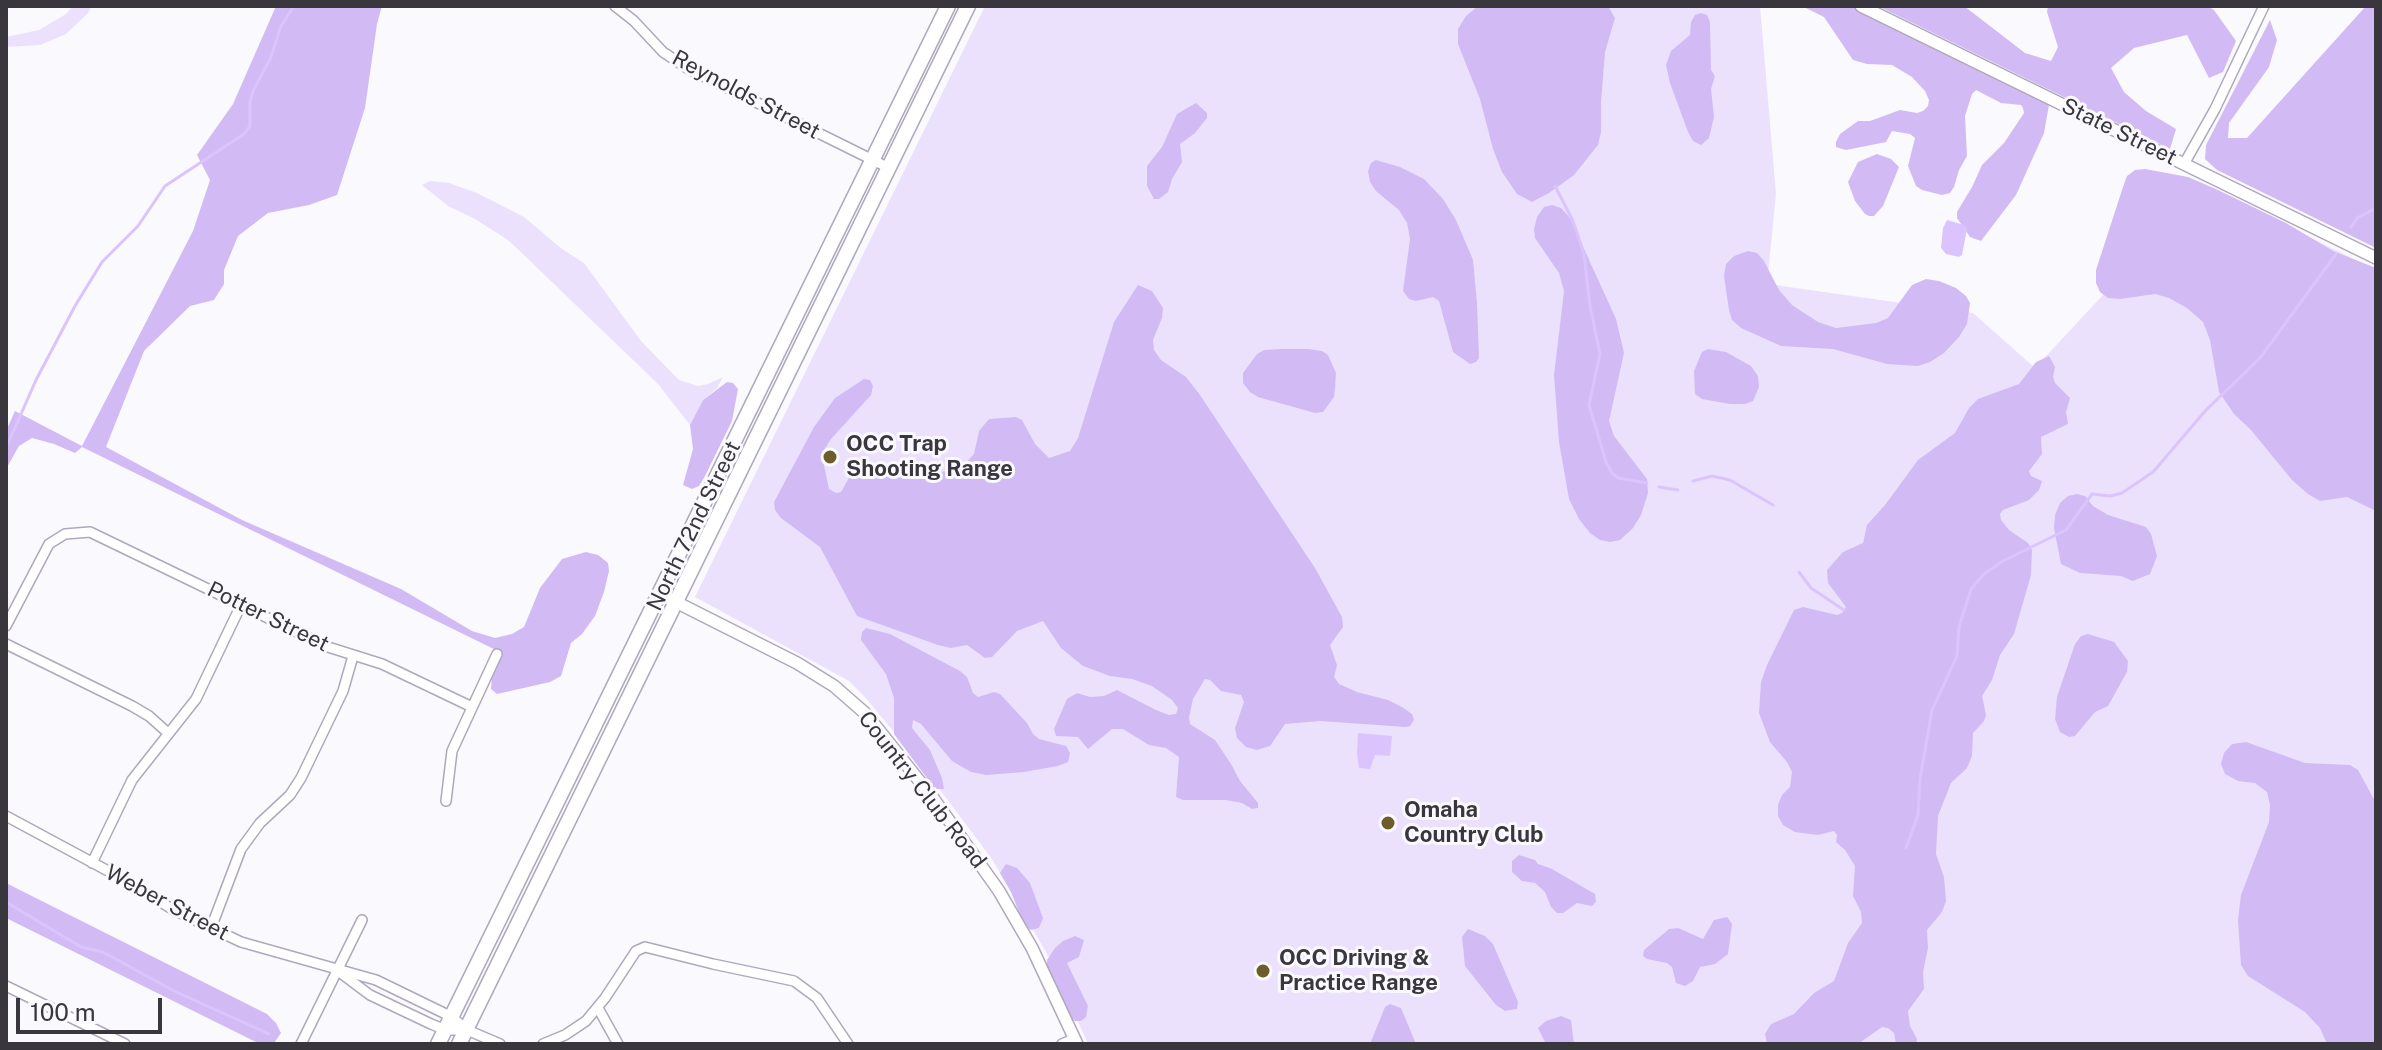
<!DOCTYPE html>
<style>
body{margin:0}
#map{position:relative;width:2382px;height:1050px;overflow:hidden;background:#faf9fd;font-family:"Public Sans",sans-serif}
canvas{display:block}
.frame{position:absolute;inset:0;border:8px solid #39363e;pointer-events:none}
.scale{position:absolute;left:16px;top:998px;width:146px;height:36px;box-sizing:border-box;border:4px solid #39363e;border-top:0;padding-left:10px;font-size:24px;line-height:28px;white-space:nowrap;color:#39363e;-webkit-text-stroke:6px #faf9fd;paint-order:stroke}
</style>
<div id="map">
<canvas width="2382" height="1050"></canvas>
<div class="frame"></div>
<div class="scale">100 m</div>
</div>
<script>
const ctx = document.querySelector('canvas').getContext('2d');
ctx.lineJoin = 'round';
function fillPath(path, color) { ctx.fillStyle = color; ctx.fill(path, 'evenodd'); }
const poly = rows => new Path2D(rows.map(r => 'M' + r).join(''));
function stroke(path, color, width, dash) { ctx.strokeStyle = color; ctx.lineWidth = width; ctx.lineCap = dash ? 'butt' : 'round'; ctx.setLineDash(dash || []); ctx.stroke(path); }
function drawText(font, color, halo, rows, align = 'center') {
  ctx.font = font + ' "Public Sans",sans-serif'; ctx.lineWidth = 6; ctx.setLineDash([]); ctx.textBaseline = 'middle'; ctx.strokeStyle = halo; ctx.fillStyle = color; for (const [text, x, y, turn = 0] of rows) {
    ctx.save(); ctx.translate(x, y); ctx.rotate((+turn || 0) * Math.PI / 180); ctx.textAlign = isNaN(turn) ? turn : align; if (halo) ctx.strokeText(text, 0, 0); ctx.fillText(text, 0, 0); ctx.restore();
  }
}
fillPath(poly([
 [73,6,92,6,88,13,66,34,40,45,6,47,6,37,39,30,66,14],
 [985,6,1760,6,1776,194,1767,284,1973,313,2035,368,2116,281,2212,189,2376,270,2376,982,2364,1044,1088,1044,1050,959,992,859,919,762,864,696,849,681,695,597],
 [430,181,449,183,477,193,524,217,562,249,584,263,641,341,679,380,698,386,708,384,723,377,717,388,703,400,690,425,658,384,527,258,508,240,475,219,448,206,422,185]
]), '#ebe1fd');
fillPath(poly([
 [276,6,382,6,377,24,365,108,337,195,309,205,268,213,238,236,224,270,224,284,214,300,190,306,144,351,106,447,242,520,401,589,472,631,495,638,512,634,524,627,540,588,562,559,586,552,598,555,608,563,609,571,604,592,595,616,582,634,571,643,561,676,550,682,497,694,491,689,492,675,502,653,82,447,75,453,54,444,32,438,19,446,6,469,6,431,15,411,82,446,193,231,210,180,197,155,233,104],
 [1478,6,1608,6,1615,18,1605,52,1601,102,1601,132,1598,145,1574,175,1549,193,1532,202,1517,194,1502,172,1493,149,1480,99,1458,44,1458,29,1466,16],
 [1802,6,1856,6,2049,105,2044,133,2016,195,1981,241,1970,237,1957,218,1957,212,1972,187,1982,165,2004,143,2024,113,2023,108,2021,105,2001,103,1976,90,1972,94,1965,116,1967,156,1959,170,1954,187,1950,193,1942,195,1922,190,1916,186,1908,166,1915,138,1910,134,1892,131,1886,142,1846,150,1836,147,1836,142,1840,134,1858,121,1870,121,1900,110,1917,113,1923,111,1928,106,1929,100,1925,91,1912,77,1892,65,1867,64,1853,60,1824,17],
 [1878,6,1964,6,2025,53,2051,61,2058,47,2047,12,2048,6,2207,6,2214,10,2236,41,2223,72,2209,78,2187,35,2134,48,2111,68,2124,92,2146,111,2176,129,2170,149],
 [2366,6,2376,6,2376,248,2217,170,2205,159,2206,145,2270,20,2277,40,2269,67,2229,123,2228,138,2247,138],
 [1701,13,1707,15,1710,22,1711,70,1715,76,1711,89,1714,117,1709,138,1701,145,1693,141,1688,132,1670,83,1666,65,1671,51,1690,35,1691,22,1695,15],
 [1196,103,1207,113,1207,118,1195,133,1180,144,1182,162,1172,179,1168,192,1159,199,1154,199,1147,186,1147,166,1162,147,1177,114],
 [1877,154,1891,159,1899,167,1883,206,1874,216,1869,216,1865,214,1855,201,1848,182,1858,162],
 [1376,160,1400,167,1424,179,1443,199,1456,220,1473,260,1477,303,1479,358,1476,362,1470,364,1453,352,1439,301,1433,297,1416,301,1409,299,1403,291,1410,239,1407,223,1399,210,1376,191,1370,182,1368,171,1371,163],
 [2145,169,2188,177,2218,190,2286,223,2333,251,2376,268,2376,511,2347,497,2320,501,2308,494,2292,480,2251,430,2234,414,2219,392,2210,340,2203,322,2187,308,2169,298,2155,294,2120,299,2108,298,2100,292,2096,283,2096,270,2123,187,2127,176,2135,170],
 [1552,205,1561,208,1570,218,1616,319,1624,353,1609,421,1614,436,1647,479,1648,493,1641,515,1633,528,1620,540,1610,542,1600,540,1590,533,1579,519,1569,499,1559,442,1554,375,1564,291,1559,273,1535,238,1534,229,1537,217,1544,207],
 [1748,251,1757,253,1764,261,1779,290,1792,305,1818,322,1836,328,1876,323,1888,318,1912,285,1926,279,1939,281,1956,288,1966,296,1970,303,1967,324,1959,337,1944,353,1930,362,1918,366,1887,364,1833,349,1781,346,1741,328,1732,320,1729,310,1724,276,1726,264,1734,256],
 [1138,285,1152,291,1163,308,1162,318,1153,340,1154,350,1161,360,1186,377,1200,395,1315,568,1342,617,1343,627,1330,645,1337,665,1334,677,1339,684,1357,692,1388,700,1402,707,1412,714,1414,720,1410,726,1406,727,1320,721,1285,724,1270,746,1257,750,1246,747,1237,738,1235,728,1244,702,1241,695,1221,691,1210,680,1205,679,1193,699,1189,717,1190,724,1215,740,1231,764,1240,781,1258,803,1258,808,1252,809,1242,803,1226,800,1183,800,1176,797,1179,757,1166,748,1149,745,1123,729,1112,729,1088,749,1078,737,1056,736,1054,729,1067,699,1077,693,1090,697,1104,696,1117,690,1156,710,1169,715,1176,714,1178,708,1172,700,1152,686,1132,679,1110,676,1083,666,1061,648,1043,621,1017,631,992,657,985,658,967,645,951,648,938,645,857,616,820,547,781,518,775,510,774,502,814,427,835,398,864,379,870,380,873,386,871,395,831,439,824,450,823,461,829,489,836,493,841,492,855,467,866,463,887,474,902,478,923,478,964,465,974,454,979,431,989,419,1016,417,1022,420,1035,444,1049,458,1070,451,1078,438,1114,322],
 [1281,349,1308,349,1322,351,1328,355,1336,373,1335,389,1334,397,1323,412,1315,413,1258,397,1250,392,1243,383,1243,373,1257,354,1264,350],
 [1708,349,1726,352,1751,366,1758,376,1759,387,1753,401,1745,404,1730,404,1702,399,1695,394,1694,371,1702,352],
 [2049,356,2055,367,2053,377,2055,383,2070,398,2066,412,2068,424,2041,437,2042,454,2029,471,2031,476,2042,481,2039,490,2029,500,2003,510,2000,514,2001,520,2009,530,2028,543,2032,550,2031,575,2014,634,2000,655,1992,680,1982,696,1986,715,1984,721,1973,733,1972,756,1967,768,1951,783,1938,816,1936,854,1944,877,1946,901,1942,912,1927,930,1928,948,1923,972,1924,989,1908,1011,1910,1026,1917,1039,1916,1044,1896,1044,1894,1033,1888,1028,1882,1027,1858,1044,1767,1044,1765,1034,1771,1024,1794,1014,1814,993,1834,981,1848,943,1862,923,1861,912,1853,896,1855,866,1845,850,1836,842,1837,835,1834,831,1818,835,1795,832,1783,825,1778,816,1778,805,1782,795,1790,787,1792,772,1787,762,1770,742,1759,713,1761,682,1767,665,1794,610,1803,607,1837,615,1842,613,1846,607,1828,583,1827,570,1843,552,1863,543,1867,525,1885,505,1918,460,1955,433,1969,408,1978,399,2019,384,2036,362],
 [727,382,733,383,738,389,732,421,705,476,699,486,692,489,683,485,693,449,690,425,703,400],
 [2077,494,2085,496,2093,506,2108,515,2146,527,2151,534,2157,556,2150,574,2133,581,2121,576,2080,573,2061,564,2054,528,2055,515,2060,503,2068,496],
 [866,628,890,634,960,671,967,677,973,693,978,697,994,692,1000,694,1027,723,1033,734,1039,739,1066,746,1070,753,1068,762,1058,766,1024,772,986,775,971,772,952,761,921,724,913,720,912,728,930,750,942,778,944,789,935,789,894,734,894,698,886,674,861,640,862,632],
 [2088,634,2114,642,2128,661,2127,672,2108,706,2095,712,2075,736,2069,737,2060,732,2055,719,2057,697,2075,644,2081,636],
 [2246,742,2305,763,2350,765,2358,770,2376,803,2376,1044,2327,1044,2320,1028,2305,1012,2248,976,2241,965,2238,920,2241,895,2269,822,2270,805,2267,792,2255,783,2238,781,2225,774,2221,764,2224,753,2232,744],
 [1519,855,1535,860,1538,864,1552,869,1595,894,1596,902,1592,906,1577,903,1563,913,1557,913,1551,907,1545,892,1535,883,1522,881,1512,872,1512,861],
 [1006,864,1017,868,1030,883,1043,918,1039,928,1031,930,1024,925,1011,892,1000,873],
 [6,883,267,1014,276,1023,281,1033,274,1043,260,1044,6,918],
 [1727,917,1732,924,1728,954,1715,964,1700,967,1693,981,1685,986,1676,983,1672,967,1667,963,1647,959,1643,956,1644,950,1669,929,1678,928,1703,939,1714,920],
 [1468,929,1485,936,1493,944,1518,1002,1517,1009,1505,1011,1496,1005,1465,966,1462,937],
 [1075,936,1084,940,1079,957,1067,963,1088,1006,1086,1017,1081,1021,1075,1021,1067,1014,1047,965,1047,960,1055,948,1063,941],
 [1390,1004,1401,1008,1416,1044,1370,1044,1385,1007],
 [1561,1016,1571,1020,1574,1044,1546,1044,1538,1028,1546,1021]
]), '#d2bbf5');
fillPath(poly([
 [1947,220,1964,225,1967,229,1962,255,1959,257,1946,254,1941,248,1943,228],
 [1358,733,1392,736,1390,756,1375,755,1370,769,1359,768,1357,753]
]), '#dbc4fe');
stroke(poly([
 [1555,186,1573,221,1584,254,1590,306,1600,354,1589,405,1606,462,1612,473,1618,478,1647,483],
 [2351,227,2357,218,2376,208],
 [6,448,36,380,75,306,102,262,138,226,165,186,244,134,250,126,250,102,253,91,271,57,281,26,294,6],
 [1693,481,1712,476,1730,480,1773,505],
 [1659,487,1678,490],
 [1799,572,1811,588,1844,610],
 [1906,848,1918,815,1920,779,1932,710,1957,656,1959,627,1971,589,1984,574,2003,561,2066,530,2092,494,2110,496,2122,493,2153,472,2206,410,2260,358,2336,254],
 [6,902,81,947,103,952,172,990,269,1034]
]), '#dbc4fe', 3);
const minor = poly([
 [615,6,634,21,663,52,687,68,889,168],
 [2184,164,2215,109,2264,6],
 [6,626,49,544,65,534,90,532,328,647,382,664,472,707],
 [6,644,132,706,149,716,168,733],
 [446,801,452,751,497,654],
 [6,816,123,879,172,909,241,942,376,980,452,1017,467,1030,500,1044],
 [92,863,132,780,196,699,241,605],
 [211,928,241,849,260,823,290,795,301,778,343,691,353,656],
 [338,971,370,995,431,1024,446,1030,467,1030],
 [6,986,125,1044],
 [598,1008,618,1044],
 [301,1044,362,920],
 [543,1044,565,1035,586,1021,605,998,636,951,645,947,713,964,794,981,817,998,848,1044],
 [1062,1044,1074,1039]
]);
const tertiary = poly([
 [1861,6,2376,258],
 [660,594,797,663,834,686,866,714,933,798,999,891,1032,948,1077,1044]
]);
const primary = poly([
 [438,1044,948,6],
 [459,1044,968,6]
]);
stroke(minor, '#afa8bc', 12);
stroke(tertiary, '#afa8bc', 14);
stroke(primary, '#afa8bc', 17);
stroke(minor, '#fff', 9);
stroke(tertiary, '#fff', 11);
stroke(primary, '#fff', 14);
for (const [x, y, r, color] of [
 [830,457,8,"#6c5d2a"],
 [1388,823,8,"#6c5d2a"],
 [1263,971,8,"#6c5d2a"]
]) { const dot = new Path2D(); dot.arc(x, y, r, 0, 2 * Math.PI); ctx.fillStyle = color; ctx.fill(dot); stroke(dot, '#faf9fd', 3); }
drawText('22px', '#39363e', '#faf9fd', [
 ["Reynolds Street",746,95,28],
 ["State Street",2119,132,26],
 ["North 72nd Street",694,526,-64],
 ["Potter Street",268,617,26],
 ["Country Club Road",922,790,52],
 ["Weber Street",167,903,28]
]);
drawText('bold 22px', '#39363e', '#faf9fd', [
 ["OCC Trap",846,444],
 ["Shooting Range",846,469],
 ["Omaha",1404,810],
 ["Country Club",1404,835],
 ["OCC Driving &",1279,958],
 ["Practice Range",1279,983]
], 'left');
</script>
